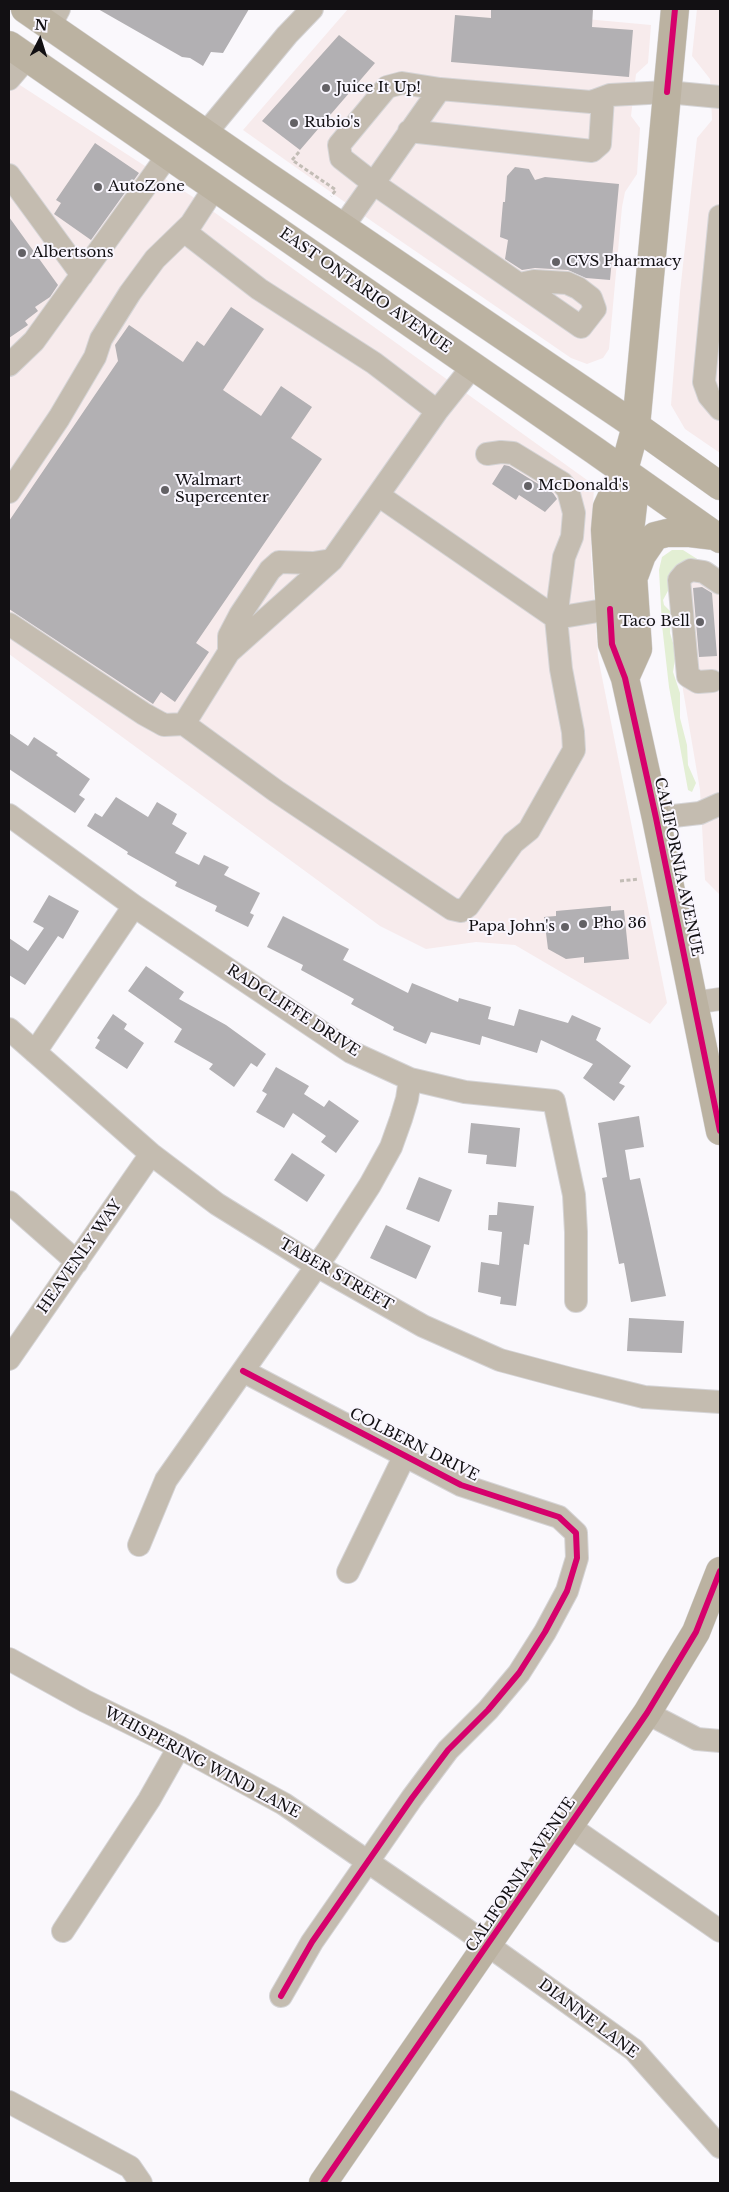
<!DOCTYPE html>
<style>
body{margin:0}
#map{position:relative;width:729px;height:2192px;overflow:hidden;background:#faf8fc;font-family:"Libre Baskerville",serif}
canvas{display:block}
.frame{position:absolute;inset:0;border:10px solid #121013;pointer-events:none}
.north{position:absolute;left:15px;top:15px;width:50px;height:50px;-webkit-text-stroke:4px #f9f6fe;paint-order:stroke;rotate:5deg;font-size:14px;font-weight:700;line-height:20px;text-align:center;color:#121013}
.north::after{content:'';display:block;margin:auto;width:18px;height:22px;background:#121013;clip-path:polygon(50% 0,100% 100%,50% 72%,0 100%)}
</style>
<div id="map">
<canvas width="729" height="2192"></canvas>
<div class="frame"></div>
<div class="north">N</div>
</div>
<script>
const ctx = document.querySelector('canvas').getContext('2d');
ctx.lineJoin = 'round';
function fillPath(path, color) { ctx.fillStyle = color; ctx.fill(path, 'evenodd'); }
const poly = rows => new Path2D(rows.map(r => 'M' + r).join(''));
function stroke(path, color, width, dash) { ctx.strokeStyle = color; ctx.lineWidth = width; ctx.lineCap = dash ? 'butt' : 'round'; ctx.setLineDash(dash || []); ctx.stroke(path); }
function drawText(font, color, halo, rows, align = 'center') {
  ctx.font = font + ' "Libre Baskerville",serif'; ctx.lineWidth = 4; ctx.setLineDash([]); ctx.textBaseline = 'middle'; ctx.strokeStyle = halo; ctx.fillStyle = color; for (const [text, x, y, turn = 0] of rows) {
    ctx.save(); ctx.translate(x, y); ctx.rotate((+turn || 0) * Math.PI / 180); ctx.textAlign = isNaN(turn) ? turn : align; if (halo) ctx.strokeText(text, 0, 0); ctx.fillText(text, 0, 0); ctx.restore();
  }
}
fillPath(poly([
 [348,9,477,9,651,25,648,63,636,74,631,116,640,128,637,174,625,192,622,207,610,338,609,349,603,358,587,364,571,358,373,222,243,130],
 [697,9,720,9,720,453,685,429,671,405,680,292,697,138,712,120,710,79,692,56],
 [9,78,193,197,594,485,591,554,598,657,667,1003,650,1024,515,945,476,942,426,949,380,926,9,654],
 [720,576,720,895,705,880,700,790,683,690,673,581]
]), '#f7ebec');
fillPath(poly([
 [672,550,683,550,702,562,669,589,663,600,664,605,671,612,670,633,676,653,673,672,680,693,680,718,687,745,688,765,696,783,692,792,688,790,669,687,662,625,659,570,662,557]
]), '#e3efd4');
fillPath(poly([
 [98,9,249,9,223,53,211,52,203,66,190,58,182,57],
 [491,9,593,9,592,27,633,30,629,77,451,62,455,15,491,18],
 [339,35,375,63,300,150,262,121],
 [95,143,139,173,91,240,54,214,61,203,56,200],
 [515,167,529,169,535,180,545,177,619,184,610,280,586,278,568,270,535,268,522,270,505,259,508,240,500,237,503,202,505,202,507,176],
 [9,217,58,285,50,297,35,307,38,311,25,321,28,325,9,338],
 [231,307,264,329,223,390,261,416,281,386,312,407,291,438,322,459,196,643,209,652,175,702,161,692,153,704,9,609,9,521,118,361,115,345,129,325,183,362,197,341,204,346],
 [504,465,509,466,553,493,557,499,545,512,519,495,516,500,492,484],
 [702,587,712,593,717,656,699,657,693,588],
 [9,733,28,746,34,737,58,753,56,755,90,779,79,795,85,799,75,813,9,769],
 [116,797,148,817,157,802,177,814,172,824,187,833,175,853,199,865,204,855,229,867,224,875,260,893,250,913,254,915,248,927,215,911,217,906,175,886,177,882,127,854,128,852,87,826,95,813,102,817],
 [49,895,79,911,63,939,58,936,25,985,9,975,9,938,28,951,44,928,33,922],
 [611,906,611,911,624,910,629,959,584,963,584,957,566,959,548,949,544,917,556,916,556,911],
 [283,916,349,949,343,960,408,993,412,983,458,1002,459,998,491,1007,488,1019,514,1026,519,1009,568,1023,572,1015,601,1028,596,1040,631,1066,619,1083,625,1086,614,1101,583,1078,593,1064,541,1040,537,1053,482,1036,480,1045,431,1032,426,1044,393,1030,394,1027,351,1004,354,999,301,970,303,965,267,947],
 [146,966,184,992,179,999,226,1025,266,1054,257,1067,251,1063,234,1087,209,1069,213,1064,174,1042,182,1029,128,991],
 [113,1014,127,1024,124,1029,144,1043,127,1069,95,1048,100,1040,97,1038],
 [276,1067,309,1086,304,1094,324,1107,329,1100,359,1121,336,1153,321,1142,326,1136,293,1113,284,1128,256,1112,267,1094,262,1091],
 [639,1116,644,1147,625,1150,630,1180,640,1178,666,1296,631,1302,624,1263,619,1264,602,1178,607,1177,598,1123],
 [471,1123,520,1128,516,1167,486,1164,487,1155,468,1153],
 [292,1153,325,1175,307,1202,274,1180],
 [419,1177,452,1190,439,1222,406,1209],
 [498,1202,534,1206,529,1245,524,1244,516,1306,500,1304,501,1297,478,1292,481,1262,499,1265,502,1232,488,1230,489,1215,497,1215],
 [386,1225,431,1246,416,1279,370,1258],
 [629,1318,684,1321,682,1353,627,1351]
]), '#b2b0b3');
const minor = poly([
 [50,26,59,9],
 [9,79,27,58],
 [440,89,402,83,387,87,339,145,341,158,373,183,581,327,595,309,591,298,578,288,567,283,534,281,520,284],
 [409,131,592,151,600,144,603,98],
 [205,134,287,35,312,9],
 [9,175,82,275],
 [720,216,704,382,709,396,720,409],
 [342,228,440,89,591,102,610,95,667,92,720,97],
 [184,231,259,289,374,363,437,411,378,495,556,618,564,557,572,537,574,513,568,490,562,483,513,453,501,452,487,454],
 [9,365,34,341,168,155],
 [437,411,473,366],
 [9,492,59,418,95,357,101,339,130,293,155,259,191,224,215,187],
 [9,624,144,714,164,725,184,724,276,791,452,909,461,911,468,906,513,843,529,830,574,750,573,732,561,669,556,618,610,609],
 [229,652,229,636,240,615,270,570,279,562,313,563,332,560],
 [712,681,698,682,688,676,679,580,684,574,691,570,704,572,720,583],
 [184,724,229,652,332,560,378,495],
 [9,815,134,906,351,1052,410,1079,465,1092,554,1101,574,1195,576,1232,576,1301],
 [656,818,700,813,720,804],
 [693,1003,720,999],
 [9,1029,151,1154,217,1204,317,1266,423,1326,500,1360,571,1379,644,1397,720,1402],
 [35,1052,134,906],
 [9,1202,77,1262],
 [9,1359,151,1154],
 [243,1371,461,1485,559,1517,576,1533,577,1558,567,1591,545,1632,519,1673,488,1710,448,1750,412,1798,312,1942,281,1996],
 [139,1545,166,1480,328,1250,370,1185,391,1147,401,1119,407,1099,410,1079],
 [348,1572,405,1455],
 [9,1659,85,1701,179,1747,284,1804,464,1928,634,2050,720,2147],
 [647,1713,697,1739,720,1741],
 [569,1826,720,1931],
 [63,1931,149,1800,179,1747],
 [9,2102,130,2167,141,2183]
]);
const major = poly([
 [25,9,267,176,636,426,720,486],
 [675,9,636,426,624,470,607,507,605,530,612,644,625,678,656,818,720,1131],
 [9,45,594,450,720,539],
 [624,470,633,505,630,531,638,649,625,678],
 [635,574,642,555,655,536,667,533,690,533,715,536],
 [323,2183,647,1713,696,1632,720,1571]
]);
stroke(minor, '#d5d4d6', 24);
stroke(major, '#d5d4d6', 29);
stroke(poly([
 [299,152,292,160,336,190,331,196],
 [620,881,639,879]
]), '#c3bdb6', 3, [4, 2.5]);
stroke(minor, '#c4bcb0', 22);
stroke(major, '#bbb2a1', 28);
stroke(poly([
 [667,92,675,9],
 [610,609,612,644,625,678,656,818,720,1131],
 [243,1371,461,1485,559,1517,576,1533,577,1558,567,1591,545,1632,519,1673,488,1710,448,1750,412,1798,312,1942,281,1996],
 [323,2183,647,1713,696,1632,720,1571]
]), '#d6006c', 6);
for (const [x, y, r, color] of [
 [326,88,5,"#636165"],
 [294,123,5,"#636165"],
 [98,187,5,"#636165"],
 [22,253,5,"#636165"],
 [556,262,5,"#636165"],
 [528,486,5,"#636165"],
 [165,490,5,"#636165"],
 [700,622,5,"#636165"],
 [583,924,5,"#636165"],
 [565,927,5,"#636165"]
]) { const dot = new Path2D(); dot.arc(x, y, r, 0, 2 * Math.PI); ctx.fillStyle = color; ctx.fill(dot); stroke(dot, '#f9f6fe', 2); }
drawText('15px', '#121013', '#f9f6fe', [
 ["Juice It Up!",336,88],
 ["Rubio's",304,123],
 ["AutoZone",108,187],
 ["Albertsons",32,253],
 ["CVS Pharmacy",566,262],
 ["Walmart",175,481],
 ["Supercenter",175,498],
 ["McDonald's",538,486],
 ["Taco Bell",690,622,"right"],
 ["Pho 36",593,924],
 ["Papa John's",555,927,"right"]
], 'left');
drawText('15px', '#121013', '#f9f6fe', [
 ["EAST ONTARIO AVENUE",365,291,35],
 ["CALIFORNIA AVENUE",678,867,78],
 ["RADCLIFFE DRIVE",293,1011,33],
 ["HEAVENLY WAY",80,1257,-55],
 ["TABER STREET",336,1275,30],
 ["COLBERN DRIVE",414,1445,27],
 ["WHISPERING WIND LANE",202,1763,28],
 ["CALIFORNIA AVENUE",521,1875,-56],
 ["DIANNE LANE",588,2019,37]
]);
</script>
